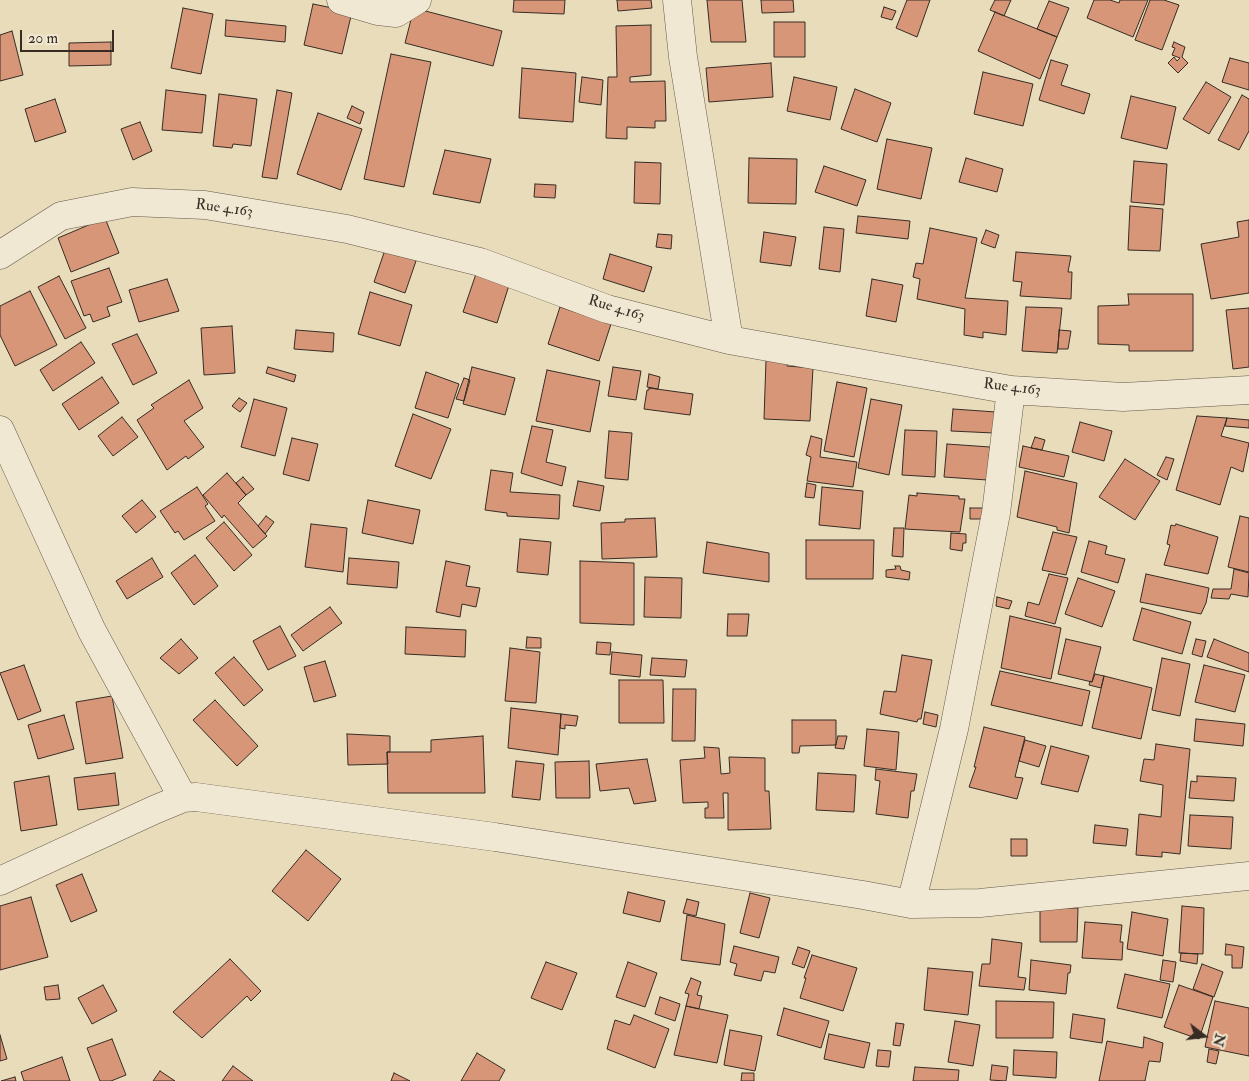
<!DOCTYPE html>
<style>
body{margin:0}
#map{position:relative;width:1249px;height:1081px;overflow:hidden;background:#e9dcbb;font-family:"IM FELL Double Pica",serif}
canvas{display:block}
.north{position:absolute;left:1179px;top:1011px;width:50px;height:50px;-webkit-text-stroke:4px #f1e8d3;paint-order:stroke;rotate:105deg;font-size:14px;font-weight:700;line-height:20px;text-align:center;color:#362c24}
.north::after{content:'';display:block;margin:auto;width:18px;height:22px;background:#362c24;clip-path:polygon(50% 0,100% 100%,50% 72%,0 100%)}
.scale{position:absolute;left:20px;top:30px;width:94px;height:22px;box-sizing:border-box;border:2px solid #362c24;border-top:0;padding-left:6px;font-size:15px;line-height:18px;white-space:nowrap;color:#362c24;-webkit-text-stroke:4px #f1e8d3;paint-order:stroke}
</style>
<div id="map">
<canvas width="1249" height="1081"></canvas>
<div class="north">N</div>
<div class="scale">20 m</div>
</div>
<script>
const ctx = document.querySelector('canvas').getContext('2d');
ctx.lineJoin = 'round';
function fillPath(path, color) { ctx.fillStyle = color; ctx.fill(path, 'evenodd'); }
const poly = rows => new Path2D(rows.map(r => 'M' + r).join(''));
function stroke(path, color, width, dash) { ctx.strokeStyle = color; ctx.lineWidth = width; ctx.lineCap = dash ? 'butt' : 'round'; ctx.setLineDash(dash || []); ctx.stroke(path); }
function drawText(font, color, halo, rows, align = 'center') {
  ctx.font = font + ' "IM FELL Double Pica",serif'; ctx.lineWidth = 4.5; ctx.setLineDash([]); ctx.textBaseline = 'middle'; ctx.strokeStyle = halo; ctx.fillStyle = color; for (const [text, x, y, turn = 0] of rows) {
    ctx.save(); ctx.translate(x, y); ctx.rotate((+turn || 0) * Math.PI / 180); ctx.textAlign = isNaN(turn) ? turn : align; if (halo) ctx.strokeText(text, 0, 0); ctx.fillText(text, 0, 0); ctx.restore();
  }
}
const building = poly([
 [514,0,565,0,564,14,513,12,514,0],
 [617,0,651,0,652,8,618,11,617,0],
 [707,0,742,0,746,42,711,42,707,0],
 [761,0,793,0,794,12,762,13,761,0],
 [907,0,930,0,917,37,896,28,907,0],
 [995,0,1011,0,1004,16,990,10,995,0],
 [1094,0,1110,0,1119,3,1120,0,1148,0,1133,37,1087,18,1094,0],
 [1150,0,1164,0,1179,5,1162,50,1135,40,1150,0],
 [1049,1,1069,8,1057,37,1037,29,1049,1],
 [313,4,352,12,342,54,304,45,313,4],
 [884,7,896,11,892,20,881,17,884,7],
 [183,8,213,14,201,74,171,68,183,8],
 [414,8,502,31,493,66,405,43,414,8],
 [995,12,1057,37,1040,79,978,51,995,12],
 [226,20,286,26,285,42,225,36,226,20],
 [774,22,805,22,805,57,774,57,774,22],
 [651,25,651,75,630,77,630,82,665,81,666,121,655,121,655,128,627,127,627,139,606,138,608,77,617,77,616,26,651,25],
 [12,31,23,75,0,81,0,35,12,31],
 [111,42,111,65,69,66,69,43,111,42],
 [1174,42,1185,47,1182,57,1188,63,1178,73,1168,63,1174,57,1177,61,1180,58,1172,55,1175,48,1172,47,1174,42],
 [391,54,431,62,404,187,364,179,391,54],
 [1230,58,1249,63,1249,90,1222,82,1230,58],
 [1051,60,1068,65,1061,85,1090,94,1084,114,1039,100,1051,60],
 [771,63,773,97,709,102,706,68,771,63],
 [522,68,576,73,573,122,519,118,522,68],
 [983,72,1033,84,1023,126,974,114,983,72],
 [582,77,603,80,601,105,579,102,582,77],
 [794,77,837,87,830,120,787,111,794,77],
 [1206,82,1231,97,1209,134,1183,119,1206,82],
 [855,89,891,103,877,142,841,129,855,89],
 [166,90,206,95,202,133,162,130,166,90],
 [277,90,292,93,277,179,262,177,277,90],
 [219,94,257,99,251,146,233,144,232,148,213,146,219,94],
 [1242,95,1249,99,1249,131,1239,150,1218,140,1242,95],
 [1131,96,1176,107,1167,149,1121,138,1131,96],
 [55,99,66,132,35,142,25,109,55,99],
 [352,106,364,112,360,124,347,118,352,106],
 [318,113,362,129,341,190,297,174,318,113],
 [140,122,152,151,133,160,121,129,140,122],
 [887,139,932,148,921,199,877,189,887,139],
 [445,150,491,159,480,203,433,194,445,150],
 [749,158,797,159,796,204,748,203,749,158],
 [966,158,1003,169,997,192,959,182,966,158],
 [1134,161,1167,164,1164,205,1131,202,1134,161],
 [635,162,661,163,660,204,634,203,635,162],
 [824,166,866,180,857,206,815,192,824,166],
 [535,184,556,185,555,198,534,197,535,184],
 [1130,206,1163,209,1160,251,1128,250,1130,206],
 [858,216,910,221,908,239,856,233,858,216],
 [105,218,119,253,71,272,58,238,105,218],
 [1249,220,1249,293,1211,299,1201,244,1239,237,1237,222,1249,220],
 [824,227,844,229,840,272,819,269,824,227],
 [930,228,977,238,965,298,1008,301,1006,335,983,332,983,338,964,335,965,309,917,299,920,279,913,277,916,263,923,264,930,228],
 [986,230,999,235,995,248,981,243,986,230],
 [764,232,796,237,791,266,760,262,764,232],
 [658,234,672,235,671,249,656,247,658,234],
 [386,247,417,258,405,293,374,282,386,247],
 [1016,252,1071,256,1068,272,1072,272,1071,299,1020,296,1022,282,1013,281,1016,252],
 [610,254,652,267,644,292,603,279,610,254],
 [479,265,512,276,497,323,463,312,479,265],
 [109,268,122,302,107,307,110,316,93,322,90,314,84,316,71,281,109,268],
 [59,276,86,328,65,339,38,287,59,276],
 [167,279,179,311,139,322,129,290,167,279],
 [872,279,903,285,896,322,866,316,872,279],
 [30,291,57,345,15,366,0,335,0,306,30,291],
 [370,292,412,305,400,346,358,334,370,292],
 [1128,294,1193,294,1193,351,1129,351,1129,345,1098,344,1098,306,1129,305,1128,294],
 [560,307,611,324,599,361,548,344,560,307],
 [1026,307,1062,308,1057,353,1022,351,1026,307],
 [1249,308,1249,367,1233,369,1226,310,1249,308],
 [232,326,235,373,204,375,201,328,232,326],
 [296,330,334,333,333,352,294,349,296,330],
 [1059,330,1071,331,1068,349,1058,349,1059,330],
 [137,334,157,373,133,385,112,344,137,334],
 [81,342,95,363,53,391,40,370,81,342],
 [766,360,787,362,787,366,813,368,810,421,764,419,766,360],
 [268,367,296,375,294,382,266,373,268,367],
 [472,367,515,378,505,415,463,404,472,367],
 [613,367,641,371,636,400,608,396,613,367],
 [547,370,600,381,590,432,536,421,547,370],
 [426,372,459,384,448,418,415,408,426,372],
 [649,374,660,377,658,389,647,387,649,374],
 [102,377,119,403,79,430,62,404,102,377],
 [464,378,470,380,464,401,456,399,464,378],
 [189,380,203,408,184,421,204,447,188,459,186,456,167,470,137,420,154,408,151,405,189,380],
 [837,382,867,388,854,457,824,451,837,382],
 [649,388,693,394,690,415,644,409,647,390,649,390,649,388],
 [239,398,247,403,240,412,232,406,239,398],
 [254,399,287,408,275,456,241,447,254,399],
 [871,399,902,405,889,475,858,468,871,399],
 [953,409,996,412,994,433,951,431,953,409],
 [413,414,451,429,431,479,395,466,413,414],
 [1197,416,1227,418,1221,436,1249,443,1243,472,1231,467,1220,505,1176,490,1197,416],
 [122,417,138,437,113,456,98,436,122,417],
 [1227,418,1249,420,1249,428,1225,426,1227,418],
 [1080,422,1112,431,1104,461,1072,452,1080,422],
 [532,426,553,430,546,462,566,467,562,486,521,473,532,426],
 [905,430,937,431,935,477,902,475,905,430],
 [609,431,632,433,628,480,605,478,609,431],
 [811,436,822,439,820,457,857,462,853,487,807,481,811,457,806,455,811,436],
 [1035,437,1045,440,1042,450,1031,448,1035,437],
 [292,438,318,444,309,481,283,474,292,438],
 [947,444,990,447,987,480,944,477,947,444],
 [1023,446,1069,456,1064,477,1019,467,1023,446],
 [1166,457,1174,459,1167,480,1157,475,1166,457],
 [1125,459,1160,481,1135,520,1099,497,1125,459],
 [491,470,513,473,510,492,560,495,559,519,507,516,507,513,485,510,491,470],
 [1025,471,1077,483,1069,533,1057,530,1057,527,1017,517,1025,471],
 [227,473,246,495,238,503,267,536,253,548,224,515,222,518,203,495,227,473],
 [243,477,254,489,246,495,236,483,243,477],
 [578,481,604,486,600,511,573,506,578,481],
 [807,483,816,485,814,498,805,497,807,483],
 [197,487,208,504,205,506,215,521,184,540,178,531,175,533,160,511,197,487],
 [822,487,863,491,860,529,819,525,822,487],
 [917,493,959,496,959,499,965,499,960,532,905,529,909,495,917,496,917,493],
 [142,500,156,517,136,533,122,516,142,500],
 [368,500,420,510,413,544,362,533,368,500],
 [970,508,983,508,982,519,970,519,970,508],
 [266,516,274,522,265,534,258,526,266,516],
 [1240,516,1249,518,1249,572,1228,567,1240,516],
 [655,518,657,557,602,559,601,523,625,522,625,519,655,518],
 [224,522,252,555,234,571,206,538,224,522],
 [311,524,347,528,343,572,305,567,311,524],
 [1176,524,1218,537,1208,574,1164,565,1170,545,1167,544,1171,525,1175,526,1176,524],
 [894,528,904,528,903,557,892,556,894,528],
 [1053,532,1077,537,1066,575,1042,570,1053,532],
 [951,533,966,534,966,543,963,543,962,551,950,549,951,533],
 [520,539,551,542,548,575,517,572,520,539],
 [806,540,874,540,873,579,806,579,806,540],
 [1089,541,1107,546,1105,554,1125,559,1118,583,1081,572,1089,541],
 [707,542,769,553,769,582,703,573,707,542],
 [195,555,218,586,194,605,171,573,195,555],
 [152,558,163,577,127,599,116,581,152,558],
 [349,558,399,562,397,588,347,584,349,558],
 [446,561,470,566,466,586,480,588,476,607,462,604,460,617,436,612,446,561],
 [580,561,634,563,634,625,580,623,580,561],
 [895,566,900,566,901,570,910,572,909,580,886,577,886,570,896,569,895,566],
 [1234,569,1249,573,1248,597,1231,594,1229,599,1211,598,1213,589,1231,589,1234,569],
 [1049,574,1068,578,1055,624,1025,616,1028,602,1039,605,1049,574],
 [1146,574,1209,588,1206,603,1201,614,1140,602,1146,574],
 [645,577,682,578,681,618,644,617,645,577],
 [1078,578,1115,591,1102,627,1065,614,1078,578],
 [997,597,1012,601,1009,609,996,606,997,597],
 [330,607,342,623,303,651,291,635,330,607],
 [1142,608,1191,622,1182,654,1133,640,1142,608],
 [728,614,749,614,747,636,727,636,728,614],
 [1010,616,1061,628,1051,679,1001,668,1010,616],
 [280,626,296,656,268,670,253,641,280,626],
 [406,627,466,630,465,657,405,654,406,627],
 [527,637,541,638,541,648,526,648,527,637],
 [181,639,198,658,179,674,160,658,181,639],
 [1066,639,1101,647,1092,682,1058,674,1066,639],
 [1196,639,1206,641,1202,657,1192,654,1196,639],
 [1214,639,1249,653,1249,672,1207,657,1214,639],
 [597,642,611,643,610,655,596,654,597,642],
 [510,648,540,652,536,703,505,701,510,648],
 [612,652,642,655,640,677,610,674,612,652],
 [902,655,932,660,921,719,918,719,917,722,880,714,884,691,896,692,902,655],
 [234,657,263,690,244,706,215,673,234,657],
 [652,658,687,660,685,677,650,675,652,658],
 [1162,658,1190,664,1180,716,1152,710,1162,658],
 [325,661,336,696,314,702,304,667,325,661],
 [24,665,41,711,18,720,0,673,24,665],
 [1204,665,1245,675,1235,712,1195,702,1204,665],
 [1000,671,1090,691,1082,726,991,705,1000,671],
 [1095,674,1104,676,1101,688,1089,685,1090,681,1092,682,1095,674],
 [1104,676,1152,688,1141,739,1092,728,1104,676],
 [619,680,663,680,664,723,619,723,619,680],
 [673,689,696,689,695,741,672,741,673,689],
 [112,696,123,758,86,764,76,702,112,696],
 [215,700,258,746,237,766,193,720,215,700],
 [511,708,561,714,558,755,508,748,511,708],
 [925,712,938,715,936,727,923,724,925,712],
 [561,714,578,716,576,726,565,725,565,729,560,728,561,714],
 [64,715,74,749,38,759,28,725,64,715],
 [1196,719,1245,724,1243,746,1194,741,1196,719],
 [792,720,836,720,836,745,800,746,799,753,792,753,792,720],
 [984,727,1025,737,1015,777,1023,778,1017,799,969,787,976,767,974,767,984,727],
 [867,729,899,732,896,770,864,766,867,729],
 [347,734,390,736,390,752,387,752,388,764,348,765,347,734],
 [483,736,485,793,388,793,387,752,431,752,431,740,483,736],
 [838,736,847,736,844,749,835,748,838,736],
 [1025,740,1046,746,1039,767,1019,761,1025,740],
 [1156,744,1190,749,1180,854,1162,852,1162,857,1136,855,1139,814,1161,817,1163,785,1140,781,1144,759,1154,760,1156,744],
 [1051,746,1089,756,1078,792,1041,784,1051,746],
 [704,747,719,748,721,774,730,773,729,757,765,758,765,791,769,791,771,829,728,830,728,793,723,793,724,818,705,818,705,808,708,808,708,802,683,803,680,760,705,758,704,747],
 [647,759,656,801,634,804,629,788,600,791,596,764,647,759],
 [516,761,544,764,540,800,512,797,516,761],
 [589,761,590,798,556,798,555,762,589,761],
 [876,769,917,774,914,791,911,791,908,818,876,814,880,781,875,780,876,769],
 [115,773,119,805,78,810,74,778,115,773],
 [818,773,856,775,854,812,816,810,818,773],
 [49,776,57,825,21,831,14,782,49,776],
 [1197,776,1236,778,1234,801,1189,798,1191,781,1197,782,1197,776],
 [1190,815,1233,817,1231,849,1188,846,1190,815],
 [1095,825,1128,829,1126,846,1093,843,1095,825],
 [1011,839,1027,839,1027,856,1011,856,1011,839],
 [306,850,341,879,308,921,272,891,306,850],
 [82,874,97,911,71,922,56,885,82,874],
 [628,892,665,901,660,922,623,913,628,892],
 [750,893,770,898,759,938,740,933,750,893],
 [31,897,48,957,0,970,0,906,31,897],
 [687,899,699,902,696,916,683,913,687,899],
 [1182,906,1204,908,1203,954,1179,953,1182,906],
 [1040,908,1078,908,1077,942,1040,942,1040,908],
 [1132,912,1168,919,1163,956,1127,949,1132,912],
 [687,915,725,924,720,965,681,960,687,915],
 [1085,922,1122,925,1120,942,1123,942,1122,960,1082,958,1085,922],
 [992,939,1022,943,1018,977,1026,978,1024,990,979,986,982,964,990,964,992,939],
 [1226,944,1244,947,1242,968,1232,968,1232,955,1225,955,1226,944],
 [734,946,779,957,775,973,764,971,761,981,734,975,737,964,730,962,734,946],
 [798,947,810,951,804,968,792,964,798,947],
 [1181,953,1198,954,1197,964,1180,961,1181,953],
 [812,955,857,968,843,1011,800,998,806,978,804,978,812,955],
 [230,959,261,991,251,1001,247,996,202,1038,173,1012,230,959],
 [1031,960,1071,965,1070,973,1068,973,1066,994,1029,990,1031,960],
 [1163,960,1176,962,1173,982,1160,980,1163,960],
 [546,962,577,973,562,1010,531,998,546,962],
 [628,962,657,973,645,1007,616,997,628,962],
 [1202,964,1223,972,1214,997,1193,989,1202,964],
 [928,968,973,972,968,1015,924,1010,928,968],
 [1125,974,1170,984,1162,1018,1117,1008,1125,974],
 [691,978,701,982,697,995,702,996,699,1009,686,1006,689,994,685,993,691,978],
 [58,985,60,999,46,1000,44,987,58,985],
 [103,985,117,1011,92,1024,78,998,103,985],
 [1179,985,1213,997,1199,1039,1164,1027,1179,985],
 [660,997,680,1004,675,1021,655,1014,660,997],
 [996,1001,1054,1002,1053,1038,996,1038,996,1001],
 [1215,1001,1249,1008,1249,1056,1205,1047,1215,1001],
 [686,1006,728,1015,717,1063,674,1055,686,1006],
 [784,1008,829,1021,821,1048,777,1035,784,1008],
 [1073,1014,1105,1019,1102,1043,1070,1038,1073,1014],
 [634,1015,669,1029,655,1068,607,1049,615,1020,630,1025,634,1015],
 [955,1021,980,1025,973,1066,948,1062,955,1021],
 [896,1023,904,1024,900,1046,893,1045,896,1023],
 [730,1030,762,1036,755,1071,724,1065,730,1030],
 [829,1034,870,1043,864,1068,824,1059,829,1034],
 [0,1035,7,1059,0,1061,0,1035],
 [1144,1037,1163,1043,1160,1062,1149,1061,1145,1081,1099,1081,1107,1041,1143,1048,1144,1037],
 [112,1039,126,1075,111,1081,100,1081,87,1048,112,1039],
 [1209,1049,1219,1051,1216,1064,1207,1062,1209,1049],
 [878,1050,891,1051,889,1067,876,1066,878,1050],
 [1014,1050,1057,1052,1056,1078,1013,1075,1014,1050],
 [477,1053,505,1070,499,1081,461,1081,477,1053],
 [62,1057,70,1081,24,1081,21,1072,62,1057],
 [992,1065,1008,1067,1006,1081,990,1080,992,1065],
 [233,1066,253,1081,222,1081,233,1066],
 [915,1067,959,1070,958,1081,913,1081,915,1067],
 [160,1071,175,1081,153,1081,160,1071],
 [394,1073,410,1081,391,1081,394,1073],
 [742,1073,754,1073,754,1081,741,1081,742,1073],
 [15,1077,16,1081,1,1081,15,1077]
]);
fillPath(building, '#d89678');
stroke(building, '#362c24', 1);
const minor = poly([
 [341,0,378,11,396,13,417,0],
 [677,0,683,57,729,340],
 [0,255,61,216,132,202,205,205,347,229,480,262,607,309,729,340,1011,390,1123,397,1249,390],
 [0,430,92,631,183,798],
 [0,881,154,810,183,798,196,797,495,837,863,895,911,904,980,903,1249,876],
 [911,904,954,729,996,513,1011,390]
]);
stroke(minor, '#63584a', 29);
stroke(minor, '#f1e8d3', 28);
drawText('15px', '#362c24', '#f1e8d3', [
 ["Rue 4.163",224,209,8],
 ["Rue 4.163",616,309,17],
 ["Rue 4.163",1012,388,7]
]);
</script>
